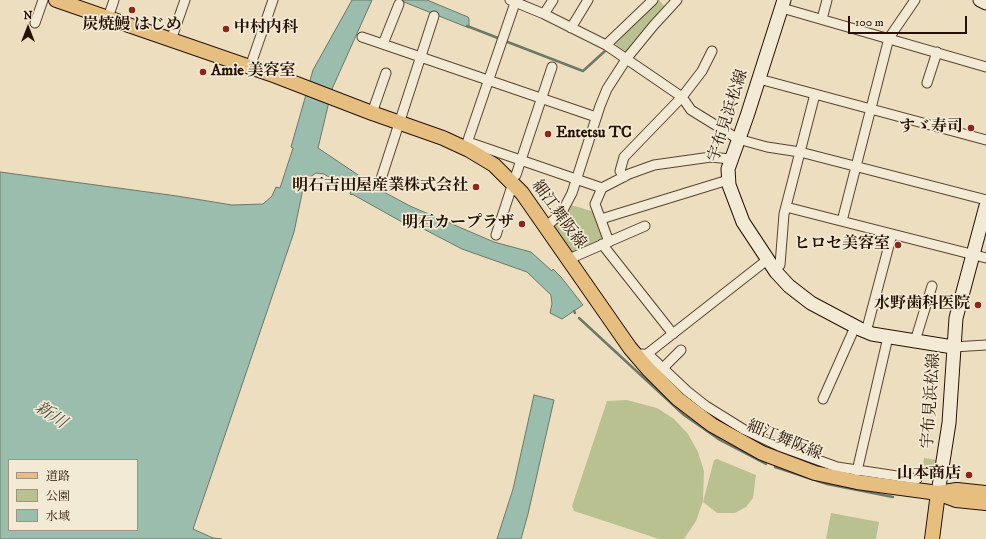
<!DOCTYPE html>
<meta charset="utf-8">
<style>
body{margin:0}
#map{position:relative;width:986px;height:539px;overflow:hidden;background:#eddebf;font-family:"IM FELL DW Pica","Noto Serif JP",serif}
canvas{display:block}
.legend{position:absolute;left:8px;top:459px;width:130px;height:72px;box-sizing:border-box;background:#f3ead5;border:1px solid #a19380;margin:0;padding:5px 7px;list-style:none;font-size:12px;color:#261100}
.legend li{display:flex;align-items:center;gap:8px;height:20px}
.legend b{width:20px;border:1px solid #a19380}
.north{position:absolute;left:8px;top:8px;width:40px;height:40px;-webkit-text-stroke:3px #f3ead5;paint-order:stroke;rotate:0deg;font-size:11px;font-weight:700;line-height:16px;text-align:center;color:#261100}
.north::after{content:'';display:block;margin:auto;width:14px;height:18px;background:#261100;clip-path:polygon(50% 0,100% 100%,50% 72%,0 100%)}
.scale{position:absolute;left:848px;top:16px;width:119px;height:18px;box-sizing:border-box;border:2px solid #261100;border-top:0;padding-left:5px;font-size:12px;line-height:14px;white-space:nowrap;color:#261100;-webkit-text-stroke:3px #f3ead5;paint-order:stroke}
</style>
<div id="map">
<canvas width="986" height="539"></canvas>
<ul class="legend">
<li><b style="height:5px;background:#e6bf80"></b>道路</li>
<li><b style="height:11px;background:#bac190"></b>公園</li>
<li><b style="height:11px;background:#9abdad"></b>水域</li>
</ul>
<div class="north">N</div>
<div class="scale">100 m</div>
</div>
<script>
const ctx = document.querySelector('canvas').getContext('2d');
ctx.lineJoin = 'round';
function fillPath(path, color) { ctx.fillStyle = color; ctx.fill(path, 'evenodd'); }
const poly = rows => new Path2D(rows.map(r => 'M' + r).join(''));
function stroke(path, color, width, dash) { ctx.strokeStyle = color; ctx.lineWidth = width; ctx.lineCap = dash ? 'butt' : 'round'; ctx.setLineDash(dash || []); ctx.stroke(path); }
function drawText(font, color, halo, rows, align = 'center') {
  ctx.font = font + ' "IM FELL DW Pica","Noto Serif JP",serif'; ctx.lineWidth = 3.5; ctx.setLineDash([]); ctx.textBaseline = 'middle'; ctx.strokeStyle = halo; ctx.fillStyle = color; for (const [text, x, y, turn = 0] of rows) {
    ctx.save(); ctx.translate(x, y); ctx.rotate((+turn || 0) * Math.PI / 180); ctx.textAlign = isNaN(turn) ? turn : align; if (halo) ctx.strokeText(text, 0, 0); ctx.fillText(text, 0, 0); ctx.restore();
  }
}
fillPath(poly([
 [659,0,666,8,630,51,625,51,616,45,615,42],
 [571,205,595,212,606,240,574,254,554,226],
 [627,400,657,408,674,419,688,434,698,452,704,471,703,501,696,521,684,539,659,539,574,511,572,506,607,401],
 [924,458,938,460,936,467,928,474,924,473,922,471],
 [717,459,756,475,753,498,746,507,735,513,717,513,703,502,714,460],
 [831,513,879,522,876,539,826,539]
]), '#bac190');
const water = poly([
 [352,0,372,0,332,89,318,148,382,191,410,206,494,242,531,252,552,271,553,269,561,277,583,305,562,319,550,313,552,304,551,295,527,272,462,249,416,225,402,222,352,194,351,195,350,194,351,191,324,174,316,173,310,177,303,189,294,232,193,529,213,538,222,539,0,539,0,172,177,196,232,205,263,204,272,196,276,187,280,188,293,148,291,147,313,70,352,0],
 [9,460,137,460,137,530,9,530,9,460],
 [399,0,427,0,468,17,469,19,469,28,399,0],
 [534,395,554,400,528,514,521,539,497,539,513,489,534,395]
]);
fillPath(water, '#9abdad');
stroke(water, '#6c7868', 1);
stroke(poly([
 [467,26,498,38],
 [505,41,583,71,605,51],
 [574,311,575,313],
 [579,318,684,415,720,440,766,464],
 [775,467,827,484,893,497]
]), '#6c7868', 2.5);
const street = poly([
 [510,0,544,14,606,45,682,97,691,110,738,139,767,147,800,152,986,200],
 [782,8,986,67],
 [544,14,553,0],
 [108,18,114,0],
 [822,19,827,0],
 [35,23,43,0],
 [571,28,588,0],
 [362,37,596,117],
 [171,40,185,0],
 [383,44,399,4],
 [606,45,653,0],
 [250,67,273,0],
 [759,79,986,140],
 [927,83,937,52],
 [372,113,386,73],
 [468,142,602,188,629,174,654,165,711,157,730,159],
 [466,146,516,0],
 [516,175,552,67],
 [624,177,620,171,624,157,682,97,702,71,712,51],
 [380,182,434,16],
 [602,188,595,204,609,242],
 [786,207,986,258],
 [601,219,728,180],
 [842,221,889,38,915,0],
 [546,227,562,212,572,193,600,106,607,89,627,58,654,25,677,0],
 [496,235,511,189,515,185],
 [602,244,673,334],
 [569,259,645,226],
 [774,269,780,265,784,214,815,94],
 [866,332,892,234],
 [915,341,932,286],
 [953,347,986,345],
 [647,354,767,260],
 [637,356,642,354,649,355,687,391,706,406,743,429,779,446,837,467,917,479],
 [663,368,681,350],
 [823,399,855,327],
 [857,471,888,337]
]);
const secondary = poly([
 [784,0,747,116,728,169,729,185,743,222,776,272,789,286,811,303,860,329,872,334,953,347],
 [980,0,986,3],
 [938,493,949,423,956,318,986,206]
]);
const primary = poly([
 [56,0,276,76,372,113,443,138,469,150,494,165,522,193,630,348,648,369,678,399,712,425,762,453,815,473,857,482,938,493,956,500,986,503],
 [938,493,957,490,986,493],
 [932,539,938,493]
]);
stroke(street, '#584430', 11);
stroke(secondary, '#261100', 15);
stroke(primary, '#261100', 16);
stroke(street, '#f3ead5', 9);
stroke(secondary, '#f3ead5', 13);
stroke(primary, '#e6bf80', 14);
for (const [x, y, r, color] of [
 [132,10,4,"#8f2418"],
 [226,29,4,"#8f2418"],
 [203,72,4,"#8f2418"],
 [971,128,4,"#8f2418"],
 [548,134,4,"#8f2418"],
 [476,187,4,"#8f2418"],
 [522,224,4,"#8f2418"],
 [898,245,4,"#8f2418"],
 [978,305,4,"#8f2418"],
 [969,475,4,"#8f2418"]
]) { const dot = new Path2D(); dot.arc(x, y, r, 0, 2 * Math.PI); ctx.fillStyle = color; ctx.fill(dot); stroke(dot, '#f3ead5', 1.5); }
drawText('bold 16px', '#261100', '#f3ead5', [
 ["炭焼鰻 はじめ",132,26,"center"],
 ["中村内科",234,29,"left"],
 ["Amie 美容室",211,72,"left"],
 ["すゞ寿司",963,128],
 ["Entetsu TC",556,134,"left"],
 ["明石吉田屋産業株式会社",468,187],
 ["明石カープラザ",514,224],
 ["ヒロセ美容室",890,245],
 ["水野歯科医院",970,305],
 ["山本商店",961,475]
], 'right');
drawText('16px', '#261100', '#f3ead5', [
 ["宇布見浜松線",729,116,-72],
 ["細江舞阪線",558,215,54],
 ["宇布見浜松線",932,401,-86],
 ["細江舞阪線",784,441,22]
]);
drawText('italic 17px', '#4f4d3d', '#f3ead5', [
 ["新川",50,416,34]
]);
</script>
